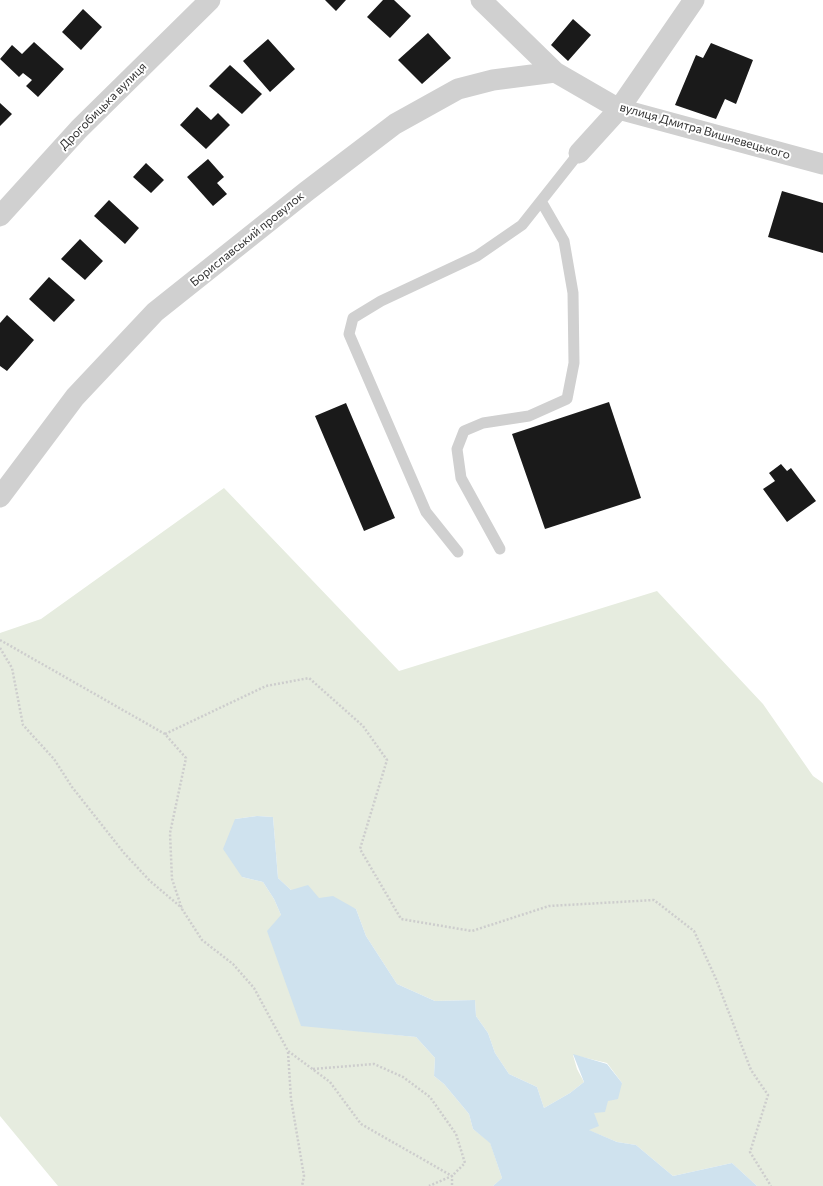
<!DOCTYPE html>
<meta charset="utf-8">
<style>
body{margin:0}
canvas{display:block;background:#fff}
</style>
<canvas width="823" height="1186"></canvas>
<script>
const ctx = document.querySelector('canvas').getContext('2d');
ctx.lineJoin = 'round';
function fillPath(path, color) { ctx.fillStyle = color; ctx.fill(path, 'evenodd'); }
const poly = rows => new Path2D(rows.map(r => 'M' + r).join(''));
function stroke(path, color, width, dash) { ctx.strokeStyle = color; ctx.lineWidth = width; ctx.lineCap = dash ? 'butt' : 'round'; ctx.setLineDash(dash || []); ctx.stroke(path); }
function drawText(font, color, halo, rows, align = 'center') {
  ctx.font = font + ' Commissioner,sans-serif'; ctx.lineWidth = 4; ctx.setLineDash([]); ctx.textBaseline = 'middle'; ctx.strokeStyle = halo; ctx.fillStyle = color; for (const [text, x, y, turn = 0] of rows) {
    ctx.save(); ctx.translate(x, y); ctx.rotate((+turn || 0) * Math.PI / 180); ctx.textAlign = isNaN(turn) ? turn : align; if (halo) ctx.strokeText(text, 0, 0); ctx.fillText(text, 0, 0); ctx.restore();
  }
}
fillPath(poly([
 [224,488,399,671,657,591,763,704,813,776,823,783,823,1186,757,1186,732,1163,673,1176,636,1145,617,1142,588,1130,594,1113,608,1101,622,1083,607,1063,573,1055,577,1069,584,1082,570,1093,544,1108,537,1087,509,1074,495,1053,488,1033,476,1016,475,1000,435,1001,397,984,366,936,356,909,291,890,278,878,273,817,257,816,235,819,242,877,263,882,274,899,281,915,301,1025,416,1037,435,1058,434,1076,444,1084,469,1114,473,1129,490,1142,502,1178,493,1186,58,1186,0,1116,0,633,41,619]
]), '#e6ecdf');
fillPath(poly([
 [257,816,273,817,278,878,291,890,308,885,319,898,333,896,356,909,366,936,397,984,435,1001,475,1000,476,1016,488,1033,495,1053,509,1074,537,1087,544,1108,570,1093,584,1082,573,1054,607,1064,622,1083,618,1099,608,1101,605,1112,594,1113,599,1126,589,1130,617,1142,636,1145,673,1176,732,1163,757,1186,493,1186,502,1178,490,1143,473,1129,469,1114,444,1084,434,1076,435,1058,416,1037,301,1026,267,931,281,915,274,899,263,882,242,877,223,849,235,819]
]), '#cfe2ee');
fillPath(poly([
 [325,0,346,0,336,11],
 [383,0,394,0,411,16,390,38,367,17],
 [83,9,102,27,81,50,62,32],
 [573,19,591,35,568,61,551,45],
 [428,33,451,58,422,84,398,60],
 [268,39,295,69,270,92,243,61],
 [34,42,64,69,38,97,26,86,32,80,23,73,19,77,0,59,12,45,22,54],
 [711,43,753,60,736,104,725,99,716,119,675,105,696,55,703,58],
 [230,65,262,94,242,114,209,86],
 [0,103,12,114,0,126],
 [197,107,211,120,218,113,230,125,206,149,180,125],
 [208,159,224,177,217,183,227,194,213,206,187,177],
 [146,163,164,180,151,193,133,177],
 [782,191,823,203,823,253,768,237],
 [109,200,139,228,125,244,94,216],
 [80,239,103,261,85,280,61,259],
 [49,277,75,300,54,322,29,299],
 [7,315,34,340,7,371,0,366,0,323],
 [609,402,641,498,545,529,512,434],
 [346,403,395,518,364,531,315,416],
 [781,464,787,471,791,468,816,501,787,522,763,489,775,481,769,473]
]), '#1a1a1a');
stroke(poly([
 [0,640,165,734,186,758,170,833,172,879,182,909,202,940,233,964,254,988,288,1051,330,1082,361,1124,452,1176,452,1186],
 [0,648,12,668,23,725,54,759,72,787,124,853,150,881,182,908],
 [165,734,266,686,309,678,363,726,387,760,360,849,401,919,472,931,549,906,654,900,694,931,716,979,751,1070,768,1095,750,1152,771,1186],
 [288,1052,291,1099,304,1176,302,1186],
 [313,1069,374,1064,403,1077,430,1097,456,1134,465,1163,452,1176,429,1186]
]), '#cdcdcd', 2.5, [2, 2]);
stroke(poly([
 [500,549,461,478,457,449,464,431,483,423,529,416,567,399,574,363,573,293,564,241,541,201],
 [458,552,426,512,349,334,353,318,381,301,477,256,522,225,579,153]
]), '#d0d0d0', 11);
stroke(poly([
 [481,0,555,72,619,109,823,164],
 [579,153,619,109,694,0],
 [0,216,79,129,210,0],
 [0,497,75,397,155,312,307,191,395,124,458,89,493,80,555,72]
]), '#d0d0d0', 21);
drawText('12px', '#333', '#fff', [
 ["Дрогобицька вулиця",103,106,-45],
 ["вулиця Дмитра Вишневецького",705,131,16],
 ["Бориславський провулок",247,239,-39]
]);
</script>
